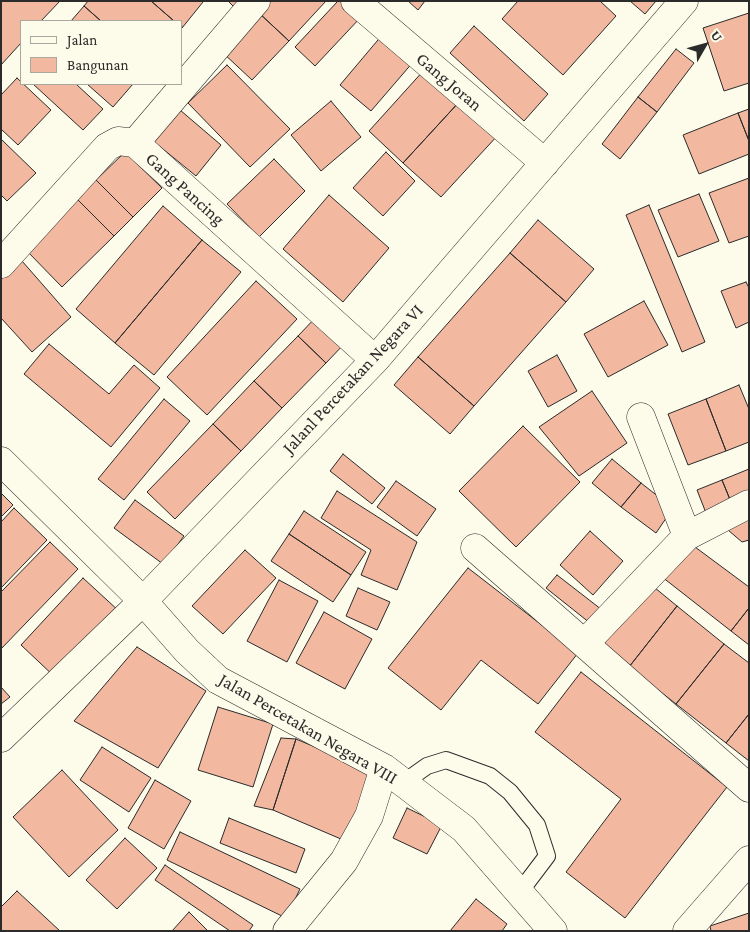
<!DOCTYPE html>
<style>
body{margin:0}
#map{position:relative;width:750px;height:932px;overflow:hidden;background:#fdfbea;font-family:"Crimson Pro",serif}
canvas{display:block}
.frame{position:absolute;inset:0;border:2px solid #2b2b2b;pointer-events:none}
.legend{position:absolute;left:20px;top:20px;width:162px;height:65px;box-sizing:border-box;background:#fdfbea;border:1px solid #a9a89e;margin:0;padding:6px 9px;list-style:none;font-size:15px;color:#2b2b2b}
.legend li{display:flex;align-items:center;gap:10px;height:25px}
.legend b{width:25px;border:1px solid #a9a89e}
.north{position:absolute;left:680px;top:20px;width:50px;height:50px;-webkit-text-stroke:4px #fdfbea;paint-order:stroke;rotate:52deg;font-size:14px;font-weight:700;line-height:20px;text-align:center;color:#2b2b2b}
.north::after{content:'';display:block;margin:auto;width:18px;height:22px;background:#2b2b2b;clip-path:polygon(50% 0,100% 100%,50% 72%,0 100%)}
</style>
<div id="map">
<canvas width="750" height="932"></canvas>
<div class="frame"></div>
<ul class="legend">
<li><b style="height:6px;background:#fdfbea"></b>Jalan</li>
<li><b style="height:14px;background:#f2b8a0"></b>Bangunan</li>
</ul>
<div class="north">U</div>
</div>
<script>
const ctx = document.querySelector('canvas').getContext('2d');
ctx.lineJoin = 'round';
function fillPath(path, color) { ctx.fillStyle = color; ctx.fill(path, 'evenodd'); }
const poly = rows => new Path2D(rows.map(r => 'M' + r).join(''));
function stroke(path, color, width, dash) { ctx.strokeStyle = color; ctx.lineWidth = width; ctx.lineCap = dash ? 'butt' : 'round'; ctx.setLineDash(dash || []); ctx.stroke(path); }
function drawText(font, color, halo, rows, align = 'center') {
  ctx.font = font + ' "Crimson Pro",serif'; ctx.lineWidth = 4; ctx.setLineDash([]); ctx.textBaseline = 'middle'; ctx.strokeStyle = halo; ctx.fillStyle = color; for (const [text, x, y, turn = 0] of rows) {
    ctx.save(); ctx.translate(x, y); ctx.rotate((+turn || 0) * Math.PI / 180); ctx.textAlign = isNaN(turn) ? turn : align; if (halo) ctx.strokeText(text, 0, 0); ctx.fillText(text, 0, 0); ctx.restore();
  }
}
const building = poly([
 [1,1,60,1,41,21,21,21,21,43,1,65,1,1],
 [88,1,151,1,174,21,101,21,84,6,88,1],
 [151,1,202,1,203,2,182,28,181,21,174,21,151,1],
 [228,1,243,1,236,9,228,1],
 [269,1,326,1,289,41,259,13,269,1],
 [338,1,344,1,361,17,315,66,295,47,338,1],
 [408,1,425,1,418,10,408,1],
 [518,1,600,1,616,16,563,75,502,19,518,1],
 [630,1,656,1,645,14,630,1],
 [84,6,101,21,71,21,84,6],
 [259,13,289,41,252,80,222,52,259,13],
 [749,13,749,83,724,91,703,28,749,13],
 [474,26,548,94,524,121,450,53,474,26],
 [383,34,414,61,371,111,340,85,383,34],
 [676,49,694,63,657,112,638,97,676,49],
 [227,65,290,129,250,167,188,103,227,65],
 [425,69,460,101,403,163,369,131,425,69],
 [17,78,51,110,18,145,1,129,1,95,17,78],
 [33,84,76,84,103,109,83,130,33,84],
 [87,84,133,84,113,107,87,84],
 [638,97,657,112,620,159,602,144,638,97],
 [331,101,361,137,321,171,291,135,331,101],
 [460,101,498,135,441,197,403,163,460,101],
 [173,104,221,145,196,176,147,136,173,104],
 [749,109,749,141,738,113,749,109],
 [738,113,749,141,749,154,699,174,683,135,738,113],
 [1,139,36,173,7,201,1,195,1,139],
 [125,152,162,188,133,217,96,180,125,152],
 [386,152,415,181,383,216,353,188,386,152],
 [274,159,305,191,259,237,227,204,274,159],
 [749,178,749,236,729,243,709,193,749,178],
 [96,180,133,217,114,236,77,199,96,180],
 [699,194,719,241,678,257,658,210,699,194],
 [329,195,389,248,343,302,283,249,329,195],
 [77,199,114,236,62,287,26,250,77,199],
 [649,205,705,342,682,352,626,215,649,205],
 [163,206,202,240,115,343,76,309,163,206],
 [538,220,594,269,566,302,510,253,538,220],
 [202,240,241,272,154,375,115,343,202,240],
 [510,253,566,302,474,406,418,357,510,253],
 [22,261,71,317,32,352,1,318,1,279,22,261],
 [256,281,297,319,207,415,167,377,256,281],
 [746,282,749,288,749,322,736,328,721,291,746,282],
 [644,301,668,345,608,377,584,334,644,301],
 [318,315,346,342,326,363,298,336,318,315],
 [298,336,326,363,282,408,254,381,298,336],
 [49,344,109,394,134,365,160,388,111,447,24,374,49,344],
 [557,355,577,391,548,407,528,371,557,355],
 [418,357,474,406,450,434,394,385,418,357],
 [254,381,282,408,241,451,213,424,254,381],
 [739,385,749,409,749,442,726,451,706,399,739,385],
 [592,391,627,443,579,476,539,427,592,391],
 [164,399,190,421,124,500,98,479,164,399],
 [706,399,726,451,688,465,668,414,706,399],
 [213,424,241,451,175,519,147,492,213,424],
 [523,426,580,482,516,547,459,491,523,426],
 [343,454,385,488,372,504,330,471,343,454],
 [612,459,641,483,621,507,592,483,612,459],
 [749,469,749,495,731,502,722,480,749,469],
 [722,480,731,502,706,513,697,490,722,480],
 [396,481,436,509,417,536,377,507,396,481],
 [641,483,673,508,656,533,621,507,641,483],
 [337,491,417,542,397,590,361,575,371,550,321,518,337,491],
 [1,493,13,505,1,517,1,493],
 [135,500,184,536,163,564,114,528,135,500],
 [14,508,47,540,1,588,1,522,14,508],
 [749,508,749,540,742,542,721,524,749,508],
 [304,511,366,552,351,575,289,534,304,511],
 [590,531,623,561,593,595,560,565,590,531],
 [289,534,351,575,333,602,271,561,289,534],
 [687,541,749,587,749,608,731,631,657,573,687,541],
 [50,542,78,569,1,649,1,592,50,542],
 [245,550,276,578,223,634,192,606,245,550],
 [468,568,578,653,538,704,481,660,441,710,388,668,468,568],
 [557,575,606,613,595,627,546,588,557,575],
 [83,578,120,612,57,679,21,645,83,578],
 [279,580,318,601,287,662,247,641,279,580],
 [649,583,677,606,629,667,601,644,649,583],
 [358,588,390,602,377,630,346,616,358,588],
 [677,606,724,644,676,704,629,667,677,606],
 [749,608,749,645,731,631,749,608],
 [324,612,372,639,345,689,296,663,324,612],
 [724,644,749,663,749,714,726,743,676,704,724,644],
 [137,647,206,691,158,768,74,721,137,647],
 [581,672,727,787,625,918,566,872,621,799,535,732,581,672],
 [1,687,10,697,1,704,1,687],
 [218,707,273,724,253,787,198,770,218,707],
 [749,714,749,761,726,743,749,714],
 [281,738,296,739,273,810,254,806,281,738],
 [296,739,372,771,348,842,273,810,296,739],
 [102,747,151,778,129,812,80,780,102,747],
 [62,770,118,830,69,877,13,817,62,770],
 [155,780,191,801,164,849,128,828,155,780],
 [407,808,442,825,427,854,393,838,407,808],
 [229,818,305,849,296,873,220,843,229,818],
 [180,832,300,889,286,918,167,860,180,832],
 [125,838,157,868,117,909,86,880,125,838],
 [165,865,253,925,249,931,230,931,155,880,165,865],
 [17,891,60,931,1,931,1,907,17,891],
 [476,899,507,924,502,931,450,931,476,899],
 [189,912,208,931,172,931,189,912],
 [749,913,749,931,711,931,710,926,749,913]
]);
fillPath(building, '#f2b8a0');
stroke(building, '#2b2b2b', 1);
const lane = poly([
 [403,783,427,766,446,760,490,776,510,792,537,825,547,856,519,893]
]);
const street = poly([
 [355,1,545,163],
 [135,143,256,1],
 [1,264,107,147,118,141,135,143,375,360],
 [641,417,687,536],
 [1,461,143,601,187,651,218,680,384,768,464,829,553,931],
 [475,548,749,788],
 [585,643,687,536,749,504],
 [1,738,143,601,375,360,684,1],
 [287,931,344,861,369,816,384,768],
 [687,931,749,860]
]);
stroke(lane, '#2b2b2b', 18);
stroke(street, '#2b2b2b', 29);
stroke(lane, '#fdfbea', 16);
stroke(street, '#fdfbea', 28);
drawText('18px', '#2b2b2b', '#fdfbea', [
 ["Gang Joran",449,82,40],
 ["Gang Pancing",185,189,42],
 ["Jalanl Percetakan Negara VI",353,379,-47],
 ["Jalan Percetakan Negara VIII",308,729,30]
]);
</script>
